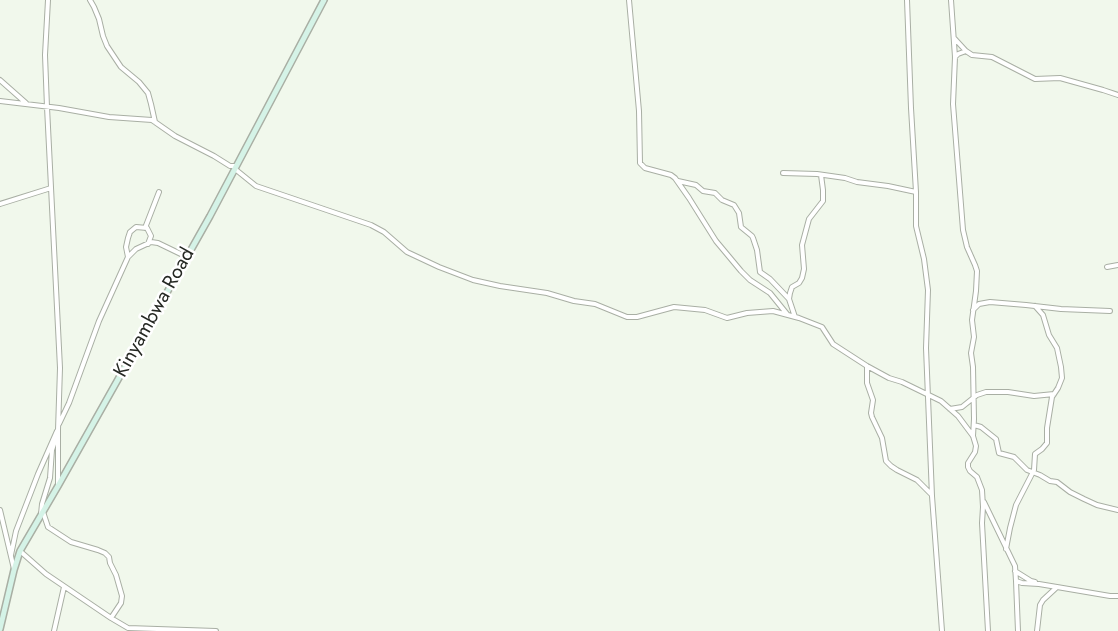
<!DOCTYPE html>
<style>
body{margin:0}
canvas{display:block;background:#f1f8ec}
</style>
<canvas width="1118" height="631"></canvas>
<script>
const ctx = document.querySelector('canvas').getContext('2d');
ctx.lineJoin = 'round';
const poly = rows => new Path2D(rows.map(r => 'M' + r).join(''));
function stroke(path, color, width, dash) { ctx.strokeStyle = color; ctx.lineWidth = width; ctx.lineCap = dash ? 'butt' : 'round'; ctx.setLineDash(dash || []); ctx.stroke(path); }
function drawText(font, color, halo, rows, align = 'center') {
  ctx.font = font + ' Jost,sans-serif'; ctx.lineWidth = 5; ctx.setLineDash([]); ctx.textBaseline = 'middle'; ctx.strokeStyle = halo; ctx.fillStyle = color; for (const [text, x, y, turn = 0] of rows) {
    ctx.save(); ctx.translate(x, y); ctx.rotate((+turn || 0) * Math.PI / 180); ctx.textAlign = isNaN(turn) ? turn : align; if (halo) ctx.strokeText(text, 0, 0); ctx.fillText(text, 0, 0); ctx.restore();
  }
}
const street = poly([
 [48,0,45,55,47,107,60,368,58,430,58,485],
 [90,0,94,7,99,19,103,36,107,46,121,67,139,82,148,93,151,104,155,122],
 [629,0,639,111,640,163,645,168,671,175,675,178,689,198,716,241,741,271,750,280,770,293,787,314],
 [907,0,911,108,916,192,916,226,924,259,928,290,926,348,932,496,942,631],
 [951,0,955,57,953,104,963,230,967,247,975,265,977,271,976,291,972,320,974,337,971,353,973,367,974,419,973,436],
 [954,38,966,51],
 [955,57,958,54,966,51,972,55,992,57,1035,79,1060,78,1103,90,1118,95],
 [0,80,26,103],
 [0,101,59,108,109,117,152,120,175,136,214,156,230,166,236,166],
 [235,169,256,186,371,225,384,232,407,252,439,267,473,280,500,286,547,293,574,301,595,304,627,317,637,317,674,307,705,310,727,318,747,313,773,311,799,318,822,327,833,344,867,366,889,378,902,382,941,401,958,416,973,436,976,446,975,452,968,463,968,467,970,471,977,477,982,490,983,507,982,523,988,631],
 [783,173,817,174,845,178,857,182,888,186,916,192],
 [678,181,696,185,703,191,715,193,722,200,734,205,739,213,741,227,752,236,753,238,757,250,760,272,770,279,789,299],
 [0,204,51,188],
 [145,228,159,192],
 [128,257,126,247,128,238,130,232,136,227,147,228,151,236,148,244],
 [1107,267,1118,265],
 [973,310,979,304,990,302,1026,305,1061,309,1110,311],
 [795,317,789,299,790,293,792,287,799,283,802,278,804,269,802,245,809,219,823,201,823,190,821,175],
 [867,366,867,383,873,400,871,413,872,417,882,438,886,461,891,466,897,470,917,480,931,494],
 [950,409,962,407,977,395,986,392,1008,392,1034,396,1054,394],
 [59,424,69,403,99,321,128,257,136,249,151,242,158,243,187,257],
 [974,425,981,427,996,439,999,453,1014,457,1027,470,1040,475,1050,481,1057,482,1070,492,1084,499,1097,505,1118,510],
 [984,502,1015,566,1016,581,1022,583,1039,584,1057,587],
 [0,510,14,569],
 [43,512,48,527,71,542,98,550,105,553,109,557,110,563,116,575,122,596,121,603,111,618],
 [41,514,42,504,50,478,52,450,56,438],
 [1006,549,1010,528,1016,505,1034,470,1035,454,1042,449,1047,443,1047,428,1052,397,1058,388,1062,378,1061,367,1057,348,1049,335,1043,315,1035,306],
 [20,551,46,574,111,618,128,628,216,631],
 [11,555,16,531,38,474,57,431],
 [1015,571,1031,581,1035,582],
 [1016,581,1018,631],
 [54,631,64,587],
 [1037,631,1040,605,1043,600,1057,587,1110,596,1118,596]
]);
const secondary = poly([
 [0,629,14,570,20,551,58,486,210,216,324,0]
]);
stroke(street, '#a9afa4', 6);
stroke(secondary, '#a9afa4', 8);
stroke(street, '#fff', 4);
stroke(secondary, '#d5f3e7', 5);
drawText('20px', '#252823', '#fff', [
 ["Kinyambwa Road",155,313,-61]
]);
</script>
